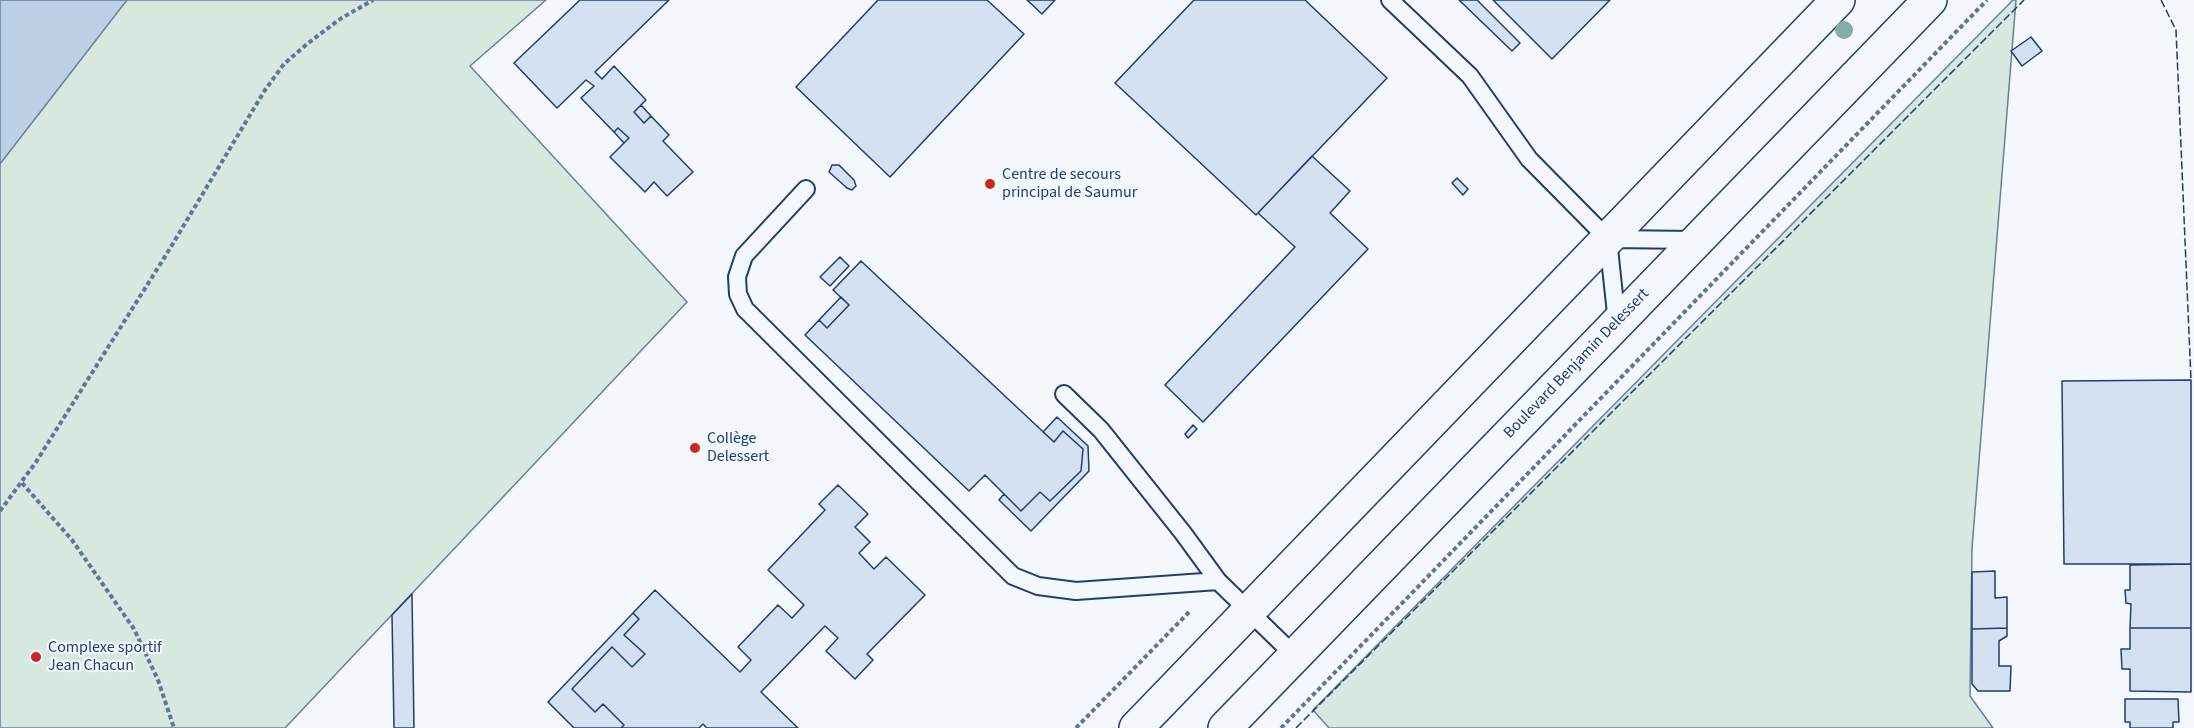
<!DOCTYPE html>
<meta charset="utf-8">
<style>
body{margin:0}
canvas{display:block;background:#f4f7fb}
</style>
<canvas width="2194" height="728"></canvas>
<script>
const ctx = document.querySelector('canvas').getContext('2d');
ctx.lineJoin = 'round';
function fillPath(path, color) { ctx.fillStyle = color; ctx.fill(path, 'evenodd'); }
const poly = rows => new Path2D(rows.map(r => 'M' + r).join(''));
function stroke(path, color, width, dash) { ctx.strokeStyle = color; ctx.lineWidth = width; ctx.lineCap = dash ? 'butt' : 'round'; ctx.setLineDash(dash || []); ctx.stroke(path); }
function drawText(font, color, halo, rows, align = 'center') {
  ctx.font = font + ' "Source Sans 3",sans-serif'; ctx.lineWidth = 4.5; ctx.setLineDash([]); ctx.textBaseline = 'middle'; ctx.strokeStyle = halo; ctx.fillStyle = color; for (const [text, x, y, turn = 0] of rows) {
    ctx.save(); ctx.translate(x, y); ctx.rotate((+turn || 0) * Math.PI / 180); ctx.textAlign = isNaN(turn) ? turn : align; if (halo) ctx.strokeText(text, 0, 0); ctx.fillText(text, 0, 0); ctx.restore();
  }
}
const green = poly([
 [0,0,546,0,470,66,687,302,285,728,0,728,0,0],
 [2013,0,2016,0,1972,548,1970,696,1993,728,1329,728,1313,710,2013,0]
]);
fillPath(green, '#d7e8df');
stroke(green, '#687fa3', 1.5);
const water = poly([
 [0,0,127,0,0,164,0,0]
]);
fillPath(water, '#bed0e5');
stroke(water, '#687fa3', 1.5);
const building = poly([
 [580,0,669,0,595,72,602,79,614,66,646,100,634,112,644,123,651,116,669,135,663,141,693,172,667,196,654,182,645,192,610,157,629,138,618,128,614,132,581,98,594,86,586,80,557,108,514,63,580,0],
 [878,0,987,0,1024,34,890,177,796,87,878,0],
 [1027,0,1055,0,1042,14,1027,0],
 [1194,0,1305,0,1387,78,1256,215,1115,83,1194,0],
 [1459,0,1477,0,1520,43,1512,51,1459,0],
 [1493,0,1610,0,1552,59,1493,0],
 [2031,37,2042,51,2022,66,2011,51,2031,37],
 [641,105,651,116,644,123,634,112,641,105],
 [618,128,629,138,624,143,614,132,618,128],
 [1312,156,1350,191,1330,213,1368,249,1203,422,1165,385,1295,247,1258,213,1312,156],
 [832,165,839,165,854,180,856,186,852,190,847,188,829,172,832,165],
 [1457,178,1468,189,1463,195,1452,183,1457,178],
 [840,257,849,266,830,286,820,277,840,257],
 [861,261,1054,442,1063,431,1083,449,1081,471,1050,501,1040,492,1021,511,985,475,969,491,805,335,819,320,827,328,849,305,833,290,861,261],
 [841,297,849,305,827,328,819,320,841,297],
 [2191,380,2191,564,2064,564,2062,381,2191,380],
 [1057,417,1088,446,1089,471,1031,531,999,500,1004,494,1021,511,1040,492,1050,501,1081,471,1083,449,1063,431,1054,442,1043,432,1057,417],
 [1193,425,1197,429,1188,438,1185,434,1193,425],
 [838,485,868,514,855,527,870,542,859,553,874,569,886,557,925,595,867,654,873,660,855,679,826,651,838,638,825,626,761,692,798,728,707,728,703,724,699,728,621,728,624,725,603,704,595,712,572,689,612,647,632,667,645,654,624,635,639,619,633,613,655,590,740,672,751,660,738,647,778,605,792,618,804,605,768,570,825,510,819,504,838,485],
 [2191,564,2191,628,2130,628,2131,604,2126,603,2125,590,2130,590,2130,565,2191,564],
 [1995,571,1995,598,2007,597,2007,628,1972,629,1972,572,1995,571],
 [412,594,414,728,394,728,392,615,412,594],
 [633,613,639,619,624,635,645,654,632,667,612,647,572,689,595,712,603,704,624,725,621,728,574,728,548,702,633,613],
 [2007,628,2007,636,1999,641,1999,666,2011,666,2010,691,1978,691,1972,684,1972,629,2007,628],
 [2130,628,2191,628,2191,692,2130,691,2130,669,2122,669,2121,649,2130,649,2130,628],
 [2125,699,2178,699,2179,722,2173,722,2173,728,2130,728,2130,722,2125,722,2125,699]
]);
fillPath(building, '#d5e0f0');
stroke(building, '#1d3f73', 1.5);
const lane = poly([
 [1390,0,1470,76,1529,159,1608,239,1617,323],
 [806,189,744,256,737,277,738,294,745,309,1013,576,1038,586,1076,591,1218,581],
 [1609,239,1696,240],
 [1064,394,1101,430,1183,533,1218,581,1295,656]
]);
const secondary = poly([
 [1136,728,1838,0],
 [1225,728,1930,0]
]);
stroke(lane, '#1d3f73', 20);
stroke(secondary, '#1d3f73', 36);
stroke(poly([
 [22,483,72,540,134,629,158,680,174,728],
 [0,511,36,462,166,255,265,90,284,64,307,44,340,19,373,0],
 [1076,728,1191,610],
 [1281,728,1987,0]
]), '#5e769c', 4, [4.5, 3]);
stroke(lane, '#f4f7fb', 16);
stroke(secondary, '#f4f7fb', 33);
stroke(poly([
 [2161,0,2176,30,2191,380],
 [1296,728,2024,0]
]), '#1d3f73', 1.5, [8, 3]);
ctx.fillStyle = '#86aba6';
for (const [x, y] of [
 [1844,30]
]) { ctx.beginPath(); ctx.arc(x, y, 9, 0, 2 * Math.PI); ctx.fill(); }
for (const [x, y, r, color] of [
 [990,184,6,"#c62828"],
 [695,448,6,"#c62828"],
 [36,657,6,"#c62828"]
]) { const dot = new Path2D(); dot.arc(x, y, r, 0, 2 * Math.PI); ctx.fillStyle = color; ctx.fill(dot); stroke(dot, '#f4f7fb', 2); }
drawText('16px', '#1d3f73', '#f4f7fb', [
 ["Centre de secours",1002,175],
 ["principal de Saumur",1002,193],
 ["Collège",707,439],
 ["Delessert",707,457],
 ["Complexe sportif",48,648],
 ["Jean Chacun",48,666]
], 'left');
drawText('16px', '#1d3f73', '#f4f7fb', [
 ["Boulevard Benjamin Delessert",1577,364,-46]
]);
</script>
